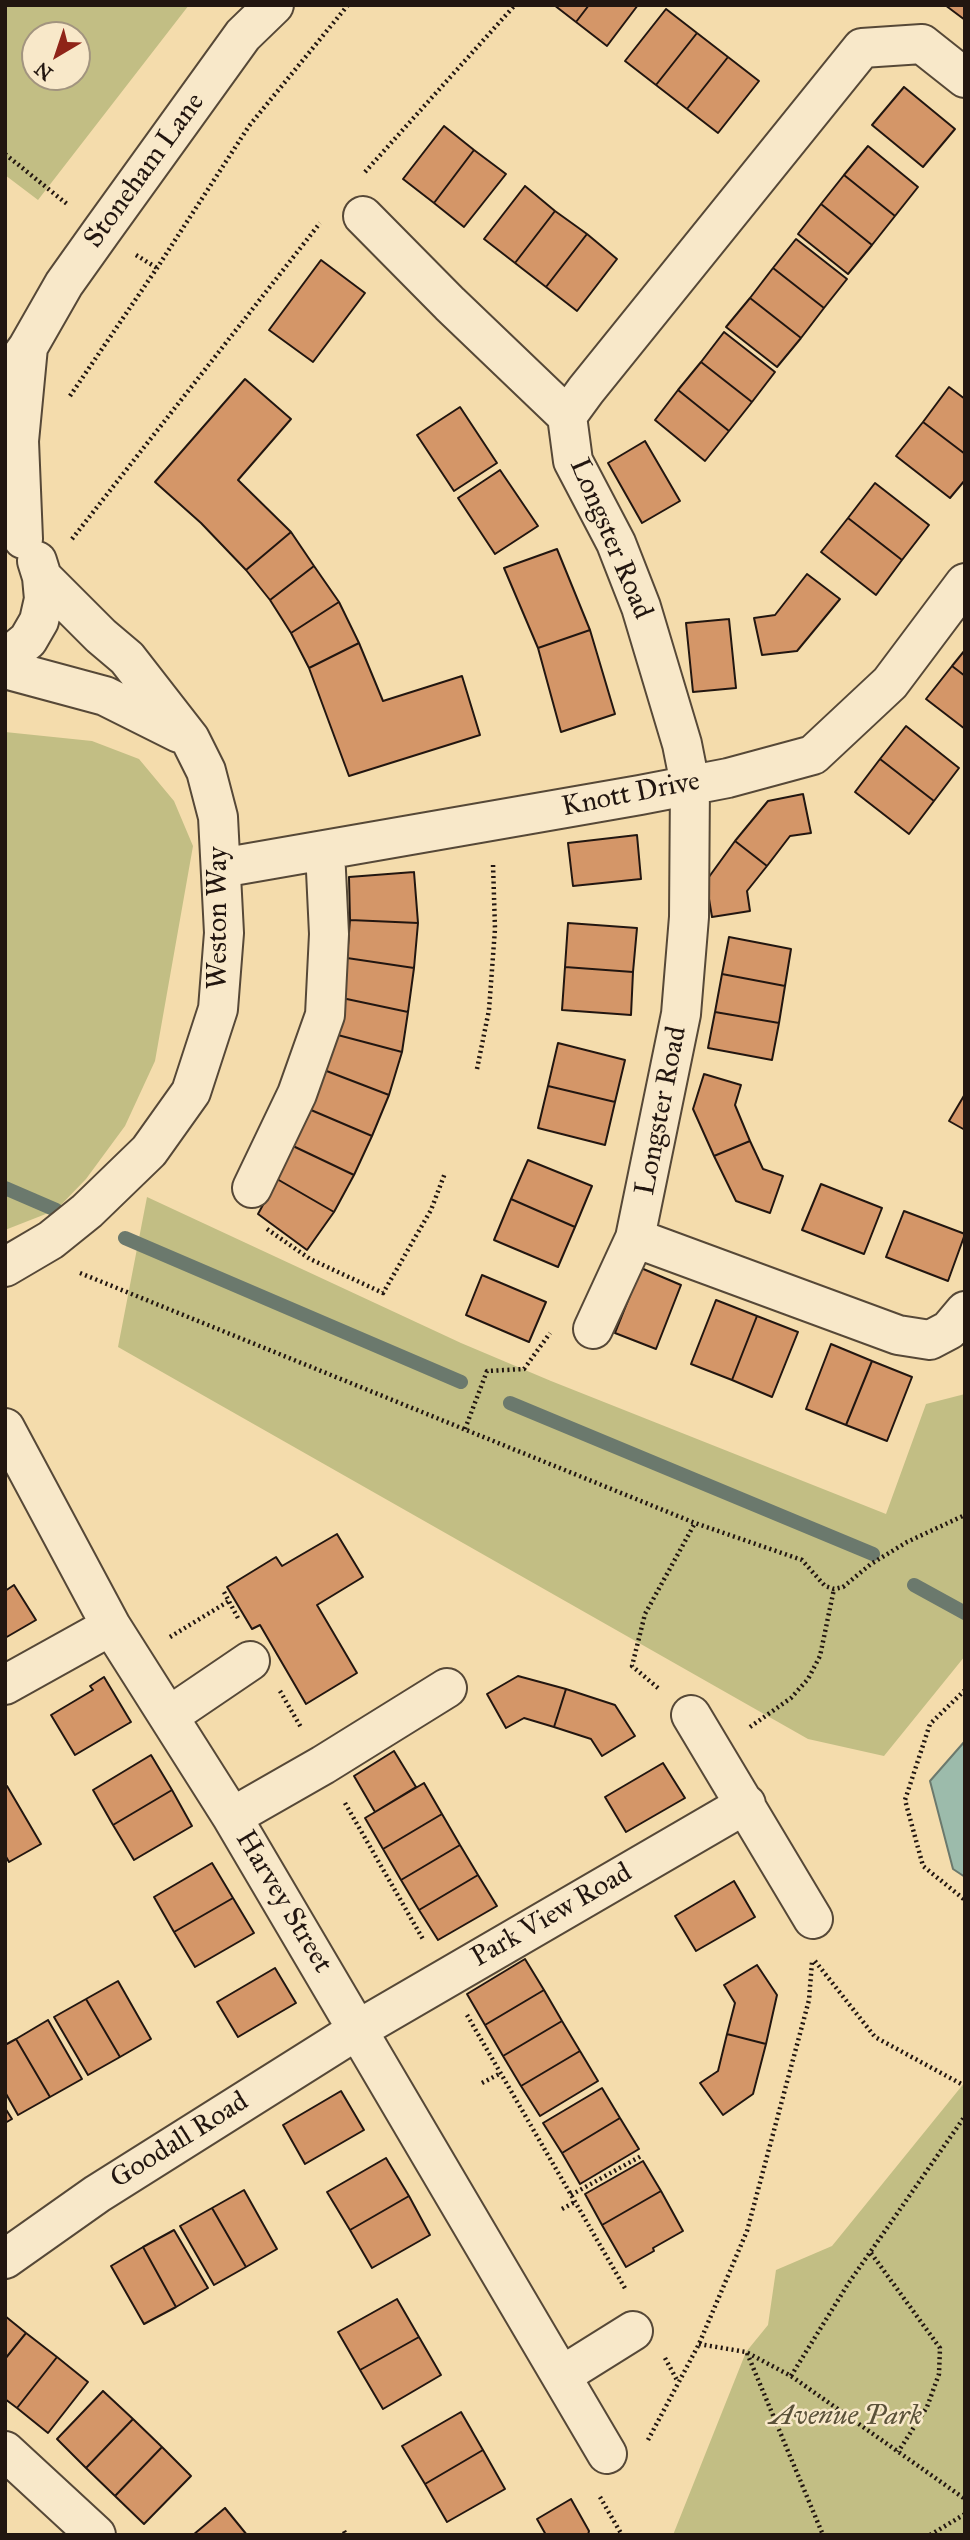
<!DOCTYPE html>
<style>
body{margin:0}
#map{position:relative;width:970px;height:2540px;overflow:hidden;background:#f4dcac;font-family:"IM FELL Great Primer",serif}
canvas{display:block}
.frame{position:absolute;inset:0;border:7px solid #221610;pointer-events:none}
.north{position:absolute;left:21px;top:21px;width:70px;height:70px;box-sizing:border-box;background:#f8e8c9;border:2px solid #a2947f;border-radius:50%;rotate:219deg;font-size:19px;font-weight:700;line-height:28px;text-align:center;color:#221610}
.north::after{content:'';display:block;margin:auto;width:24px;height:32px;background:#8f2418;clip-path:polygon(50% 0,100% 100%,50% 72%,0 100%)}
</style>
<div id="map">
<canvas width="970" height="2540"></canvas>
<div class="frame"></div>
<div class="north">N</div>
</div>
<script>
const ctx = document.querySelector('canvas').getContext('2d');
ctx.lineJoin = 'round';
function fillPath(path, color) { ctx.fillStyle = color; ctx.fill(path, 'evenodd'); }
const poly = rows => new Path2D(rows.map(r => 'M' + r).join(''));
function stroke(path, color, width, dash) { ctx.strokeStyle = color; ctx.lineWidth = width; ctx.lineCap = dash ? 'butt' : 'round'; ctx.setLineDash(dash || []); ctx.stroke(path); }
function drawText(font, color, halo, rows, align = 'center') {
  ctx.font = font + ' "IM FELL Great Primer",serif'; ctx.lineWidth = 5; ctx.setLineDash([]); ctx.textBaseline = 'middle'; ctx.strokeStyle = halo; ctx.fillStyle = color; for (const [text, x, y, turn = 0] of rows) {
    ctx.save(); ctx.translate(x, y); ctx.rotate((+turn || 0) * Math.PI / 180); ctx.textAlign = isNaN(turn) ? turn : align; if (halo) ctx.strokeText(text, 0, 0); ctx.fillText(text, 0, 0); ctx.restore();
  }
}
fillPath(poly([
 [5,5,189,5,38,200,5,175],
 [35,35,77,35,77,77,35,77],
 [5,732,92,741,139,759,174,801,193,846,155,1061,125,1126,86,1179,56,1210,5,1230],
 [147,1197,461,1343,551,1381,886,1514,926,1404,965,1394,965,1656,884,1756,808,1739,118,1347],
 [965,2082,965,2535,673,2535,746,2352,768,2325,776,2270,832,2246]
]), '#c2be84');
const water = poly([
 [965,1741,965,1877,953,1869,930,1781,965,1741]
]);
fillPath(water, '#9cbbab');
stroke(water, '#6b796d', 2);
stroke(poly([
 [5,1188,56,1210],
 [125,1238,461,1382],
 [510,1403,873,1554],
 [914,1585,965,1613]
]), '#6b796d', 14);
const building = poly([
 [554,5,589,5,576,22,554,5],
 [589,5,638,5,607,46,576,22,589,5],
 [945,5,965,5,965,20,945,5],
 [666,9,697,33,656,85,625,61,666,9],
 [697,33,728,57,687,109,656,85,697,33],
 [728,57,759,81,718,133,687,109,728,57],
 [904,87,955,129,923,167,872,125,904,87],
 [444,126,474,150,434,203,403,179,444,126],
 [868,146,918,187,895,216,844,175,868,146],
 [474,150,506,174,464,227,434,203,474,150],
 [844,175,895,216,872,245,821,204,844,175],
 [525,186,555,211,515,263,484,239,525,186],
 [821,204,872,245,848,274,798,234,821,204],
 [555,211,587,234,546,287,515,263,555,211],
 [587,234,617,259,577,311,546,287,587,234],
 [796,239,847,279,824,308,773,268,796,239],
 [321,260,365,293,313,362,269,330,321,260],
 [773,268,824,308,801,338,750,298,773,268],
 [750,298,801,338,777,367,726,327,750,298],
 [724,332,775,372,752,402,701,362,724,332],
 [701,362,752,402,729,431,678,390,701,362],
 [245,379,291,419,238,480,291,532,246,570,201,523,155,482,245,379],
 [949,387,965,399,965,454,923,422,949,387],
 [678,390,729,431,705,461,655,420,678,390],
 [460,407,497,463,454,491,417,435,460,407],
 [923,422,965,454,965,480,950,498,896,456,923,422],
 [645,441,680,501,642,523,608,463,645,441],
 [500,470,538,526,495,554,458,498,500,470],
 [875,483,929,525,902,560,848,518,875,483],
 [848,518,902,560,876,595,821,552,848,518],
 [291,532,314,566,270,600,246,570,291,532],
 [557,549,590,630,538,648,504,568,557,549],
 [314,566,339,602,291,633,270,600,314,566],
 [807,574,840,599,797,651,762,655,754,618,775,615,807,574],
 [339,602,359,643,309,668,291,633,339,602],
 [729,619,736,688,693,692,686,623,729,619],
 [590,630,615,714,561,732,538,648,590,630],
 [359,643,383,701,462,676,480,735,349,776,309,668,359,643],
 [965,650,965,676,952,666,965,650],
 [952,666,965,676,965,729,926,699,952,666],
 [906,726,959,768,934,801,880,759,906,726],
 [880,759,934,801,909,834,855,792,880,759],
 [803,794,811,833,790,836,767,866,735,841,768,801,803,794],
 [637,835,641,879,573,886,568,843,637,835],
 [735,841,767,866,747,891,750,911,712,917,706,881,735,841],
 [414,872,418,923,350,920,349,877,414,872],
 [350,920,418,923,414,968,347,958,350,920],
 [568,923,637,928,633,972,565,967,568,923],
 [729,937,791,949,785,986,722,974,729,937],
 [347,958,414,968,408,1012,342,998,347,958],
 [565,967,633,972,631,1015,562,1010,565,967],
 [722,974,785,986,779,1023,715,1012,722,974],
 [342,998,408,1012,402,1052,334,1034,342,998],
 [715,1012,779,1023,772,1060,708,1048,715,1012],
 [334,1034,402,1052,389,1095,324,1070,334,1034],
 [558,1043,625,1060,615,1102,548,1086,558,1043],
 [324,1070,389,1095,372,1136,311,1110,324,1070],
 [704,1074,741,1085,735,1105,750,1141,714,1156,693,1109,704,1074],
 [548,1086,615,1102,605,1145,538,1128,548,1086],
 [965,1094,965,1130,949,1121,965,1094],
 [311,1110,372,1136,354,1175,293,1146,311,1110],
 [750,1141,763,1169,783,1176,770,1213,736,1201,714,1156,750,1141],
 [293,1146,354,1175,334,1212,277,1179,293,1146],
 [528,1160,592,1186,575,1227,511,1199,528,1160],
 [277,1179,334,1212,307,1250,258,1214,277,1179],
 [821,1184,882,1208,864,1254,802,1230,821,1184],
 [511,1199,575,1227,558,1267,494,1240,511,1199],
 [904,1211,965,1234,948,1281,886,1257,904,1211],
 [641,1268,681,1285,656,1349,615,1333,641,1268],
 [482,1275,546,1302,529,1342,466,1315,482,1275],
 [716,1300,757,1316,732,1380,691,1364,716,1300],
 [757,1316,798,1332,772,1397,732,1380,757,1316],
 [831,1344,872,1361,846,1425,806,1409,831,1344],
 [872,1361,912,1377,887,1441,846,1425,872,1361],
 [337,1534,363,1577,317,1605,357,1673,306,1704,260,1625,252,1629,227,1587,276,1557,282,1566,337,1534],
 [14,1585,36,1620,5,1638,5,1591,14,1585],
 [518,1676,566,1689,554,1727,524,1718,506,1728,487,1694,518,1676],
 [104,1677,131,1722,75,1755,51,1715,93,1690,90,1686,104,1677],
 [566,1689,615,1705,635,1736,602,1756,591,1739,554,1727,566,1689],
 [394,1751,416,1787,375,1812,354,1776,394,1751],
 [151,1755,172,1790,113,1825,93,1790,151,1755],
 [663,1763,685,1798,626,1832,605,1797,663,1763],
 [424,1783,442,1814,383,1849,365,1818,424,1783],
 [7,1786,41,1844,9,1862,5,1855,5,1787,7,1786],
 [172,1790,192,1826,134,1860,113,1825,172,1790],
 [442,1814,460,1845,401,1880,383,1849,442,1814],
 [460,1845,478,1875,419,1910,401,1880,460,1845],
 [212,1863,233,1898,174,1932,154,1897,212,1863],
 [478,1875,497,1906,438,1940,419,1910,478,1875],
 [734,1881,755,1917,696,1951,675,1916,734,1881],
 [233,1898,254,1933,195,1967,174,1932,233,1898],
 [525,1959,544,1990,485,2025,467,1994,525,1959],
 [757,1965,777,1995,766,2044,727,2034,735,2003,724,1985,757,1965],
 [275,1968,296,2003,238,2037,217,2002,275,1968],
 [118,1981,151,2039,120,2057,86,1999,118,1981],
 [544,1990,562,2021,503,2056,485,2025,544,1990],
 [86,1999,120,2057,88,2075,54,2017,86,1999],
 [48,2020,82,2079,50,2097,16,2039,48,2020],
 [562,2021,580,2051,521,2086,503,2056,562,2021],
 [727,2034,766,2044,753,2094,723,2115,700,2083,718,2071,727,2034],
 [16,2039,50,2097,18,2115,5,2092,5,2045,16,2039],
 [580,2051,598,2081,540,2116,521,2086,580,2051],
 [602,2088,620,2118,562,2153,543,2123,602,2088],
 [341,2091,364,2130,305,2164,283,2125,341,2091],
 [5,2108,12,2119,5,2123,5,2108],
 [620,2118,639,2149,580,2184,562,2153,620,2118],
 [386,2158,409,2196,350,2230,327,2192,386,2158],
 [643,2161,661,2191,602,2225,585,2194,643,2161],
 [244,2190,277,2249,246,2267,212,2208,244,2190],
 [661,2191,683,2231,653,2248,654,2251,626,2267,602,2225,661,2191],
 [409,2196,430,2235,372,2268,350,2230,409,2196],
 [212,2208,246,2267,214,2285,180,2226,212,2208],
 [174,2230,208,2288,176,2307,143,2247,174,2230],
 [143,2247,176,2307,144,2324,111,2266,143,2247],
 [397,2299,419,2337,360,2370,338,2332,397,2299],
 [5,2316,26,2333,5,2359,5,2316],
 [26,2333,57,2357,17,2408,5,2399,5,2359,26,2333],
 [419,2337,441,2375,383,2409,360,2370,419,2337],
 [57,2357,88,2382,48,2433,17,2408,57,2357],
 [103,2391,133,2419,86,2468,57,2439,103,2391],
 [461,2412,483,2450,425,2484,402,2446,461,2412],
 [133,2419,162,2447,115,2496,86,2468,133,2419],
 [162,2447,191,2476,144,2524,115,2496,162,2447],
 [483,2450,505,2489,447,2522,425,2484,483,2450],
 [571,2499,589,2531,588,2535,546,2535,537,2519,571,2499],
 [225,2508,247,2535,193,2535,225,2508]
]);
fillPath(building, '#d49668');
stroke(building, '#221610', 2);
const minor = poly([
 [363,216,450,304,567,416],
 [5,379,28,347,64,284,101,232,243,35,274,5],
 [23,539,19,441,28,347],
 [5,659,28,640,39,621,44,599,42,577,37,561],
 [5,669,105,696,179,733],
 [221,868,640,795,728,778,813,755,890,683,965,583],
 [252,1188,297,1094,325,1015,329,934,325,850],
 [635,1238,898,1335,930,1340,949,1330,965,1311],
 [5,1267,51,1240,87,1211,149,1151,191,1092,218,1009,224,933,218,817,206,771,190,739,127,658,101,636,42,577],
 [593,1329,635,1238,681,1014,689,917,690,784,682,744,641,607,616,543,573,461,567,416,586,390,862,48,922,44,965,78],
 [5,1428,111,1626,232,1817,607,2454],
 [5,1685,111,1626],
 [691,1715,813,1919],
 [169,1716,250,1661],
 [232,1817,323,1765,447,1688],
 [5,2259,97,2194,359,2029,746,1804],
 [561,2376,633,2331],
 [5,2451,96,2535]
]);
stroke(minor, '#564837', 42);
stroke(poly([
 [5,154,67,204],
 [365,172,515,5],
 [136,255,157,268],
 [70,396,157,268,249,126,348,5],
 [72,539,320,223],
 [477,1069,489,1010,495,929,493,864],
 [267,1229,310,1259,383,1293,431,1210,445,1173],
 [80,1273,695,1523,802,1560,825,1586,834,1589,843,1587,871,1564,907,1542,965,1515],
 [465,1429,487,1371,524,1369,550,1333],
 [224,1592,239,1620],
 [170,1637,229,1601],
 [658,1688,632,1666,645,1614,695,1523],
 [965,1690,930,1724,905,1800,923,1866,965,1900],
 [280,1691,302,1729],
 [750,1727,791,1698,808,1679,820,1656,834,1589],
 [345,1803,424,1941],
 [815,1961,875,2037,965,2086],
 [467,2015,626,2290],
 [482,2083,501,2073],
 [571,2195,643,2155],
 [562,2209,575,2202],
 [871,2253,940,2348,939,2374,927,2407,898,2452],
 [699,2344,746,2352,791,2376,965,2499],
 [747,2353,823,2535],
 [665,2358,678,2382],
 [791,2376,848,2284,965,2116],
 [648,2440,699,2344,747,2231,809,2000,812,1962],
 [600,2497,622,2535],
 [344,2531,346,2535],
 [930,2535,965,2514]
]), '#221610', 4.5, [2, 3.5]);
stroke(minor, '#f8e8c9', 38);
drawText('28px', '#221610', '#f8e8c9', [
 ["Stoneham Lane",145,171,-54],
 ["Longster Road",610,539,67],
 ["Knott Drive",631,795,-11],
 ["Weston Way",219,918,-90],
 ["Longster Road",662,1111,-79],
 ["Harvey Street",283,1902,59],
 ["Park View Road",552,1916,-30],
 ["Goodall Road",180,2141,-32]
]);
drawText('italic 28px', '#5a5139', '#f8e8c9', [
 ["Avenue Park",846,2417]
]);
</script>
